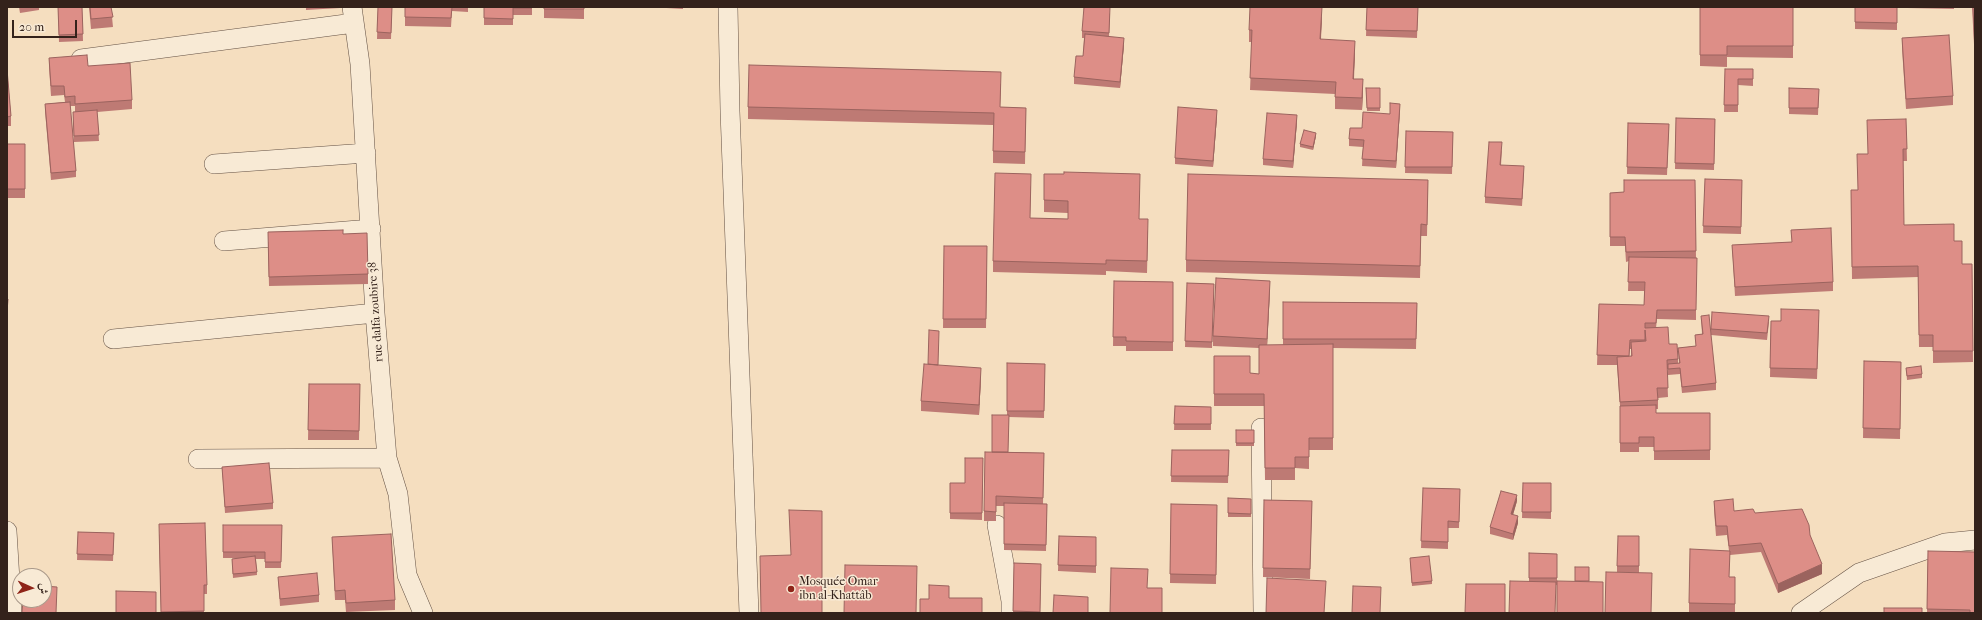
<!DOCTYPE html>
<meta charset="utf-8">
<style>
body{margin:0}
#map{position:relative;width:1982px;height:620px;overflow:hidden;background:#f5debf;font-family:"IM FELL French Canon",Amiri,serif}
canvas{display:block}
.frame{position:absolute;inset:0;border:8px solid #34221b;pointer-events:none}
.north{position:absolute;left:12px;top:568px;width:40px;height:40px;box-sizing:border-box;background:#f8ead5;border:1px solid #aa9a8b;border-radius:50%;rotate:93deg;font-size:11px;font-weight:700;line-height:16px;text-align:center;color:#34221b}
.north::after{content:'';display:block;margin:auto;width:14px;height:18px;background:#8f2418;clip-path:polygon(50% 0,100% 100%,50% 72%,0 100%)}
.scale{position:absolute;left:12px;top:20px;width:65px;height:18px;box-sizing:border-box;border:2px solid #34221b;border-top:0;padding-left:5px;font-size:12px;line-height:14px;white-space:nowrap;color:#34221b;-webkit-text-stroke:3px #f8ead5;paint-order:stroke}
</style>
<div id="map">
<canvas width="1982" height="620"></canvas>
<div class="frame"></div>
<div class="north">ش</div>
<div class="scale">20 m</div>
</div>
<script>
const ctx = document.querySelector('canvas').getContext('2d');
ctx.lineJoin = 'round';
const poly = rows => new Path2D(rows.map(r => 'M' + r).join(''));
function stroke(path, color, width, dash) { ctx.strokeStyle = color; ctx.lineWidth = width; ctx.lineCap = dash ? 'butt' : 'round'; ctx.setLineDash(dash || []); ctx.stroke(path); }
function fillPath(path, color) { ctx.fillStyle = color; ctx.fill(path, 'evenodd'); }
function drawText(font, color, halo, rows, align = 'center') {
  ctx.font = font + ' "IM FELL French Canon",serif'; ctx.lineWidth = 3; ctx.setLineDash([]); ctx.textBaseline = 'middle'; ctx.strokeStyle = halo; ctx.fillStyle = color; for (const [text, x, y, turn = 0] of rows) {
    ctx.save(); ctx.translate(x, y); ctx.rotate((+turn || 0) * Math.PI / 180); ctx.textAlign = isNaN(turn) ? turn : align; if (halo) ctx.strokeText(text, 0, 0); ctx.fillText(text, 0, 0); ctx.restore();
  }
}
const street = poly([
 [352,7,360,64,375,313,387,458,398,494,407,575,423,613],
 [728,7,730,111,749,613],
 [81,59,354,23],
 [214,164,366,153],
 [224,241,371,229],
 [113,339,375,313],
 [1261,428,1263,613],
 [198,459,387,458],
 [997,525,1011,601,1011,613],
 [7,531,12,613],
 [1801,613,1859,573,1945,543,1975,540]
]);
stroke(street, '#645144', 20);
stroke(street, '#f8ead5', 19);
fillPath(poly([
 [19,7,39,7,39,10,20,13],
 [58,7,82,7,83,41,59,42],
 [89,7,111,7,113,27,91,29],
 [306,7,340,7,340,8,306,10],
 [378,7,392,7,391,39,377,39],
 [405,7,468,7,468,12,452,11,451,27,405,26],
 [484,7,532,7,532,15,513,15,513,25,484,25],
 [544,7,584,7,584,19,544,18],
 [650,7,683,7,683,9],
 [1367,7,1418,7,1417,38,1366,36],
 [1700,7,1793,7,1793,58,1727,57,1727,67,1700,66],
 [1855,7,1897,7,1897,30,1855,29],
 [1907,7,1954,7,1954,9,1907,8],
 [1972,7,1975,7,1975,63],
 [1110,13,1109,37,1124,45,1120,88,1074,84,1074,77,1083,56,1084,38,1082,38,1082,31],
 [1322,17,1321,39,1355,53,1354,79,1363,91,1362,110,1335,109,1335,94,1250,90,1252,42,1249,42,1249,30],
 [1902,38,1953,96,1953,105,1906,109,1902,48],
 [49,58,88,66,132,100,132,109,97,112,99,141,74,142,73,112,75,112,75,106,70,106,76,171,76,177,51,180,45,111,45,104,65,102,64,95,51,96,49,67],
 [7,69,11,116,11,126,7,126],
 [1725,69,1753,69,1753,86,1738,85,1738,112,1724,112],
 [1001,84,1000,107,1026,108,1025,164,993,163,993,125,748,119,748,107],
 [1366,88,1380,88,1380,111,1367,111],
 [1789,88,1819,89,1818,115,1789,114],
 [1400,110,1396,168,1362,166,1363,147,1349,146,1349,139,1362,128,1390,114],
 [1217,116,1213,167,1175,164,1175,158],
 [1676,118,1715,119,1714,170,1675,169],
 [1906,119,1907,161,1903,161,1904,225,1954,241,1962,264,1972,264,1973,362,1933,363,1933,347,1919,347,1918,277,1852,279,1851,190,1858,190,1868,154],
 [1297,122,1293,168,1263,165,1263,159],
 [1628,123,1669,124,1667,175,1627,174],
 [1406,131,1453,132,1452,174,1405,173],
 [1316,136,1313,150,1300,147,1300,144],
 [7,144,25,144,25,198,7,198],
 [1502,149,1501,165,1524,173,1522,206,1485,203,1485,197],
 [1044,174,1139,219,1148,231,1147,273,1106,271,1106,275,993,272,993,261,1031,185,1030,218,1068,219,1068,213,1044,212],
 [1705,179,1742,180,1741,234,1703,233],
 [1428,180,1427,236,1421,236,1420,278,1186,272,1186,260],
 [1695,180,1696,258,1696,320,1657,319,1656,328,1669,344,1678,359,1678,363,1679,363,1678,348,1696,346,1695,335,1702,334,1701,316,1716,383,1716,390,1682,393,1680,374,1668,375,1668,369,1667,369,1668,397,1658,398,1658,409,1656,409,1656,413,1710,413,1710,460,1654,460,1654,447,1639,447,1639,452,1620,452,1620,406,1617,365,1597,365,1599,304,1644,305,1644,291,1628,291,1629,261,1626,262,1625,246,1610,246,1610,193,1624,192],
 [1630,349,1631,349,1631,356,1629,357],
 [1791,230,1833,282,1833,291,1735,296,1732,245,1792,242],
 [343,234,368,274,368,284,269,286,268,242],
 [944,246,987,246,986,328,943,328],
 [1114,281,1173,282,1173,351,1126,351,1126,346,1113,346],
 [1187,283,1214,284,1212,348,1185,347],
 [1270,290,1267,345,1283,345,1283,302,1417,303,1416,349,1333,348,1333,450,1309,450,1309,469,1295,468,1295,480,1265,480,1264,406,1214,406,1214,356,1250,373,1259,374,1259,348,1213,346,1213,336],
 [1819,320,1817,379,1770,377,1771,321],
 [1769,322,1767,340,1711,335,1711,329],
 [1864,361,1901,362,1900,439,1863,438],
 [1007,363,1045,364,1044,418,1009,417,1008,452,1044,453,1043,504,1047,504,1046,551,1004,550,1004,506,996,506,996,521,984,521,984,511,992,452,1007,415],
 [938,365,981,378,979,415,921,411,921,401],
 [1906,368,1922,374,1922,378,1907,380],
 [309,384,360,384,359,440,308,440],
 [1175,406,1211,407,1211,430,1174,430],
 [1236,430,1254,430,1254,446,1236,446],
 [1172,450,1229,450,1228,483,1171,482],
 [983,458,982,520,950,519,950,483,965,483],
 [222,467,273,503,273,509,225,513],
 [1523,483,1551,483,1551,519,1522,518],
 [1423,488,1460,489,1459,528,1448,528,1448,549,1421,548],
 [1228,498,1251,499,1251,517,1228,517],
 [1264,500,1312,501,1310,579,1263,577],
 [1517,501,1513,515,1518,523,1513,540,1490,534,1490,527],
 [1714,501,1734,511,1755,513,1810,535,1822,574,1778,593,1761,552,1730,555,1729,577,1735,577,1735,613,1689,612,1689,603,1729,551,1727,535,1716,536,1714,510],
 [1171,504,1217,505,1216,584,1170,583],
 [223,525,282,525,281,568,265,568,265,559,256,559,257,575,233,578,232,559,236,558,223,558],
 [78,532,114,533,113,561,77,560],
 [159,534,207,585,207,594,204,594,204,613,161,613],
 [1059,536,1096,537,1096,573,1058,571],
 [1639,536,1639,573,1617,572,1617,566],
 [332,537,395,600,395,610,346,612,345,600,335,600],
 [1928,551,1975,613,1927,613],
 [1529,553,1557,554,1557,585,1529,582],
 [1410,561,1432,581,1432,584,1412,586],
 [1014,563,1041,564,1040,613,1013,613],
 [278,577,319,595,319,602,280,606]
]), '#be7a74');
fillPath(poly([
 [1322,7,1322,17,1320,51,1320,39],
 [1124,38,1124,45,1120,88,1120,82],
 [1355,41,1355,53,1353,90,1353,79],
 [1363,79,1363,91,1362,110,1362,98],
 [1400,104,1400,110,1396,168,1396,161],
 [1217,110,1217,116,1213,167,1213,161],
 [1297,115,1297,122,1293,168,1293,161],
 [1316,133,1316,136,1313,150,1313,147],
 [1270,281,1270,290,1267,348,1267,339],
 [981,368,981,378,979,415,979,405],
 [1517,495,1517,501,1511,521,1511,514],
 [1518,516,1518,523,1513,540,1513,534],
 [1822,564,1822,574,1778,593,1778,584]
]), '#9b635e');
const building = poly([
 [58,7,82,7,83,34,59,35,58,7],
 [90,7,111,7,113,17,91,19,90,7],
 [378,7,392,7,391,33,377,32,378,7],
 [405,7,452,7,451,18,405,17,405,7],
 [484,7,532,7,532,8,513,8,513,19,484,18,484,7],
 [544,7,584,7,584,9,544,9,544,7],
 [1084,7,1110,7,1109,33,1082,31,1084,7],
 [1250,7,1322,7,1320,39,1355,41,1353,79,1363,79,1362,98,1335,97,1336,82,1250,78,1252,30,1249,30,1250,7],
 [1367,7,1418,7,1417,31,1366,30,1367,7],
 [1700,7,1793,7,1793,46,1727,46,1727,55,1700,55,1700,7],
 [1855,7,1897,7,1897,23,1855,22,1855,7],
 [1973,7,1975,7,1975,51,1973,7],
 [1085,34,1124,38,1120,82,1074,77,1076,56,1083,56,1085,34],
 [1949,35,1953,96,1906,99,1902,38,1949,35],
 [87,55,88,66,130,63,132,100,75,104,75,96,65,97,64,86,51,86,49,58,87,55],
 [749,65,1001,72,1000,107,1026,108,1025,152,993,151,994,113,748,107,749,65],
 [7,69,11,116,7,117,7,69],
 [1725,69,1753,69,1753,79,1738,79,1738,105,1724,105,1725,69],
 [1366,88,1380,88,1380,108,1367,108,1366,88],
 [1789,88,1819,89,1818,108,1789,108,1789,88],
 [70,102,76,171,51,173,45,104,70,102],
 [1390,103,1400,104,1396,161,1362,159,1364,140,1349,139,1350,128,1362,128,1363,112,1390,114,1390,103],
 [1178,107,1217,110,1213,161,1175,158,1178,107],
 [97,110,99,135,74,136,73,112,97,110],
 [1267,113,1297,115,1293,161,1263,159,1267,113],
 [1676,118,1715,119,1714,164,1675,163,1676,118],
 [1906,119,1907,149,1903,149,1904,225,1954,224,1954,241,1962,241,1962,264,1972,264,1973,351,1933,351,1933,335,1919,335,1918,266,1852,267,1851,190,1858,190,1857,154,1868,154,1867,120,1906,119],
 [1628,123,1669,124,1667,168,1627,167,1628,123],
 [1304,130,1316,133,1313,147,1300,144,1304,130],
 [1406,131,1453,132,1452,167,1405,167,1406,131],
 [1489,142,1502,142,1500,165,1524,166,1522,199,1485,197,1489,142],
 [7,144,25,144,25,189,7,189,7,144],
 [1064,172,1140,174,1139,219,1148,219,1147,261,1106,260,1106,264,993,261,995,173,1031,174,1030,218,1068,219,1068,201,1044,200,1044,174,1064,174,1064,172],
 [1188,174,1428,180,1427,225,1421,224,1420,266,1186,260,1188,174],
 [1705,179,1742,180,1741,227,1703,226,1705,179],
 [1624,180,1695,180,1696,251,1626,252,1625,237,1610,237,1610,193,1624,192,1624,180],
 [1831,228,1833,282,1735,287,1732,245,1792,242,1791,230,1831,228],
 [343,230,343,234,367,233,368,274,269,277,268,232,343,230],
 [944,246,987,246,986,319,943,319,944,246],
 [1629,257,1697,258,1696,310,1657,310,1656,323,1645,323,1645,328,1668,327,1669,344,1677,344,1678,359,1667,360,1668,388,1657,388,1658,400,1620,402,1617,357,1632,356,1631,342,1646,341,1645,330,1645,340,1630,340,1629,356,1597,355,1599,304,1644,305,1645,282,1628,282,1629,257],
 [1216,278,1270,281,1267,339,1213,336,1216,278],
 [1114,281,1173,282,1173,342,1126,341,1126,337,1113,337,1114,281],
 [1187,283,1214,284,1212,342,1185,341,1187,283],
 [7,299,8,299,7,312,7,299],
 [1283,302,1417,303,1416,339,1283,339,1283,302],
 [1781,309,1819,310,1817,369,1770,368,1771,321,1781,321,1781,309],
 [1712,312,1769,316,1767,333,1711,329,1712,312],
 [1709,315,1716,383,1682,387,1680,368,1668,369,1668,364,1680,363,1678,348,1696,346,1695,335,1703,334,1701,316,1709,315],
 [929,330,939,331,938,365,928,364,929,330],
 [1333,344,1333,438,1309,438,1309,457,1295,457,1295,468,1265,468,1264,394,1214,394,1214,356,1250,356,1250,373,1259,374,1259,345,1333,344],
 [1864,361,1901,362,1900,429,1863,428,1864,361],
 [1007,363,1045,364,1044,411,1007,411,1007,363],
 [924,364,981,368,979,405,921,401,924,364],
 [1921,366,1922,374,1907,376,1906,368,1921,366],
 [309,384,360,384,359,431,308,430,309,384],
 [1656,405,1656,413,1710,413,1710,450,1654,451,1654,437,1639,437,1639,443,1620,443,1620,406,1656,405],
 [1175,406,1211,407,1211,424,1174,424,1175,406],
 [992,415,1009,415,1008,452,992,452,992,415],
 [1236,430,1254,430,1254,443,1236,443,1236,430],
 [1172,450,1229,450,1228,476,1171,476,1172,450],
 [985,452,1044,453,1043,498,996,496,996,512,984,511,985,452],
 [965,458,983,458,982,513,950,513,950,483,965,483,965,458],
 [269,463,273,503,225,507,222,467,269,463],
 [1523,483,1551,483,1551,512,1522,512,1523,483],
 [1423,488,1460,489,1459,522,1448,521,1448,542,1421,541,1423,488],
 [1501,491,1517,495,1511,514,1518,516,1513,534,1490,527,1501,491],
 [1228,498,1251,499,1251,514,1228,513,1228,498],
 [1733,499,1734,511,1753,509,1755,513,1802,509,1809,525,1810,535,1822,564,1778,584,1761,543,1729,546,1727,526,1716,526,1714,501,1733,499],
 [1264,500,1312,501,1310,569,1263,568,1264,500],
 [1004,503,1047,504,1046,545,1004,544,1004,503],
 [1171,504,1217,505,1216,575,1170,574,1171,504],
 [789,510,822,511,822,613,761,613,760,556,791,555,789,510],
 [205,523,207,585,204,585,204,611,161,612,159,524,205,523],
 [223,525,282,525,281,562,265,562,265,552,223,552,223,525],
 [78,532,114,533,113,555,77,554,78,532],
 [391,534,395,600,346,603,345,590,335,591,332,537,391,534],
 [1059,536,1096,537,1096,566,1058,565,1059,536],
 [1618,536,1639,536,1639,566,1617,566,1618,536],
 [1690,549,1730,551,1729,577,1735,577,1735,604,1689,603,1690,549],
 [1928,551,1975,552,1975,613,1970,613,1970,610,1927,609,1928,551],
 [1529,553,1557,554,1557,578,1529,578,1529,553],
 [255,556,257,572,233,574,232,559,255,556],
 [1429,556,1432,581,1412,583,1410,558,1429,556],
 [1014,563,1041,564,1040,612,1013,611,1014,563],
 [845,565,917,566,916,613,844,613,845,565],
 [1575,567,1589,567,1589,581,1575,581,1575,567],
 [1111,568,1148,569,1147,588,1162,588,1162,613,1110,613,1111,568],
 [1606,572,1652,573,1651,613,1605,613,1606,572],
 [317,573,319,595,280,599,278,577,317,573],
 [1267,578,1326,581,1324,613,1266,613,1267,578],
 [1510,581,1556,582,1555,613,1509,613,1510,581],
 [1557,581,1603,582,1603,613,1557,613,1557,581],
 [1466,584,1505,584,1505,613,1465,613,1466,584],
 [929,585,949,586,949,598,982,598,982,613,920,613,920,599,929,599,929,585],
 [44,586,57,587,56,613,22,613,23,600,44,600,44,586],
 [1353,586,1381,587,1380,613,1352,613,1353,586],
 [116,591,156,592,156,613,116,613,116,591],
 [1054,595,1088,597,1088,613,1053,613,1054,595],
 [1884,608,1922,608,1922,613,1884,613,1884,608]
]);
fillPath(building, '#dd8e87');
stroke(building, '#9b635e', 1);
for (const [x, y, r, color] of [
 [791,589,4,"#8f2418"]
]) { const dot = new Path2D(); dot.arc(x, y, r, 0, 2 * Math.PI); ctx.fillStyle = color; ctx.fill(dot); stroke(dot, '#f8ead5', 1.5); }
drawText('12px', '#34221b', '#f8ead5', [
 ["rue dalfa zoubire 38",376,312,-94]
]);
drawText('12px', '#34221b', '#f8ead5', [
 ["Mosquée Omar",799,582],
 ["ibn al-Khattâb",799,596]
], 'left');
</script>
